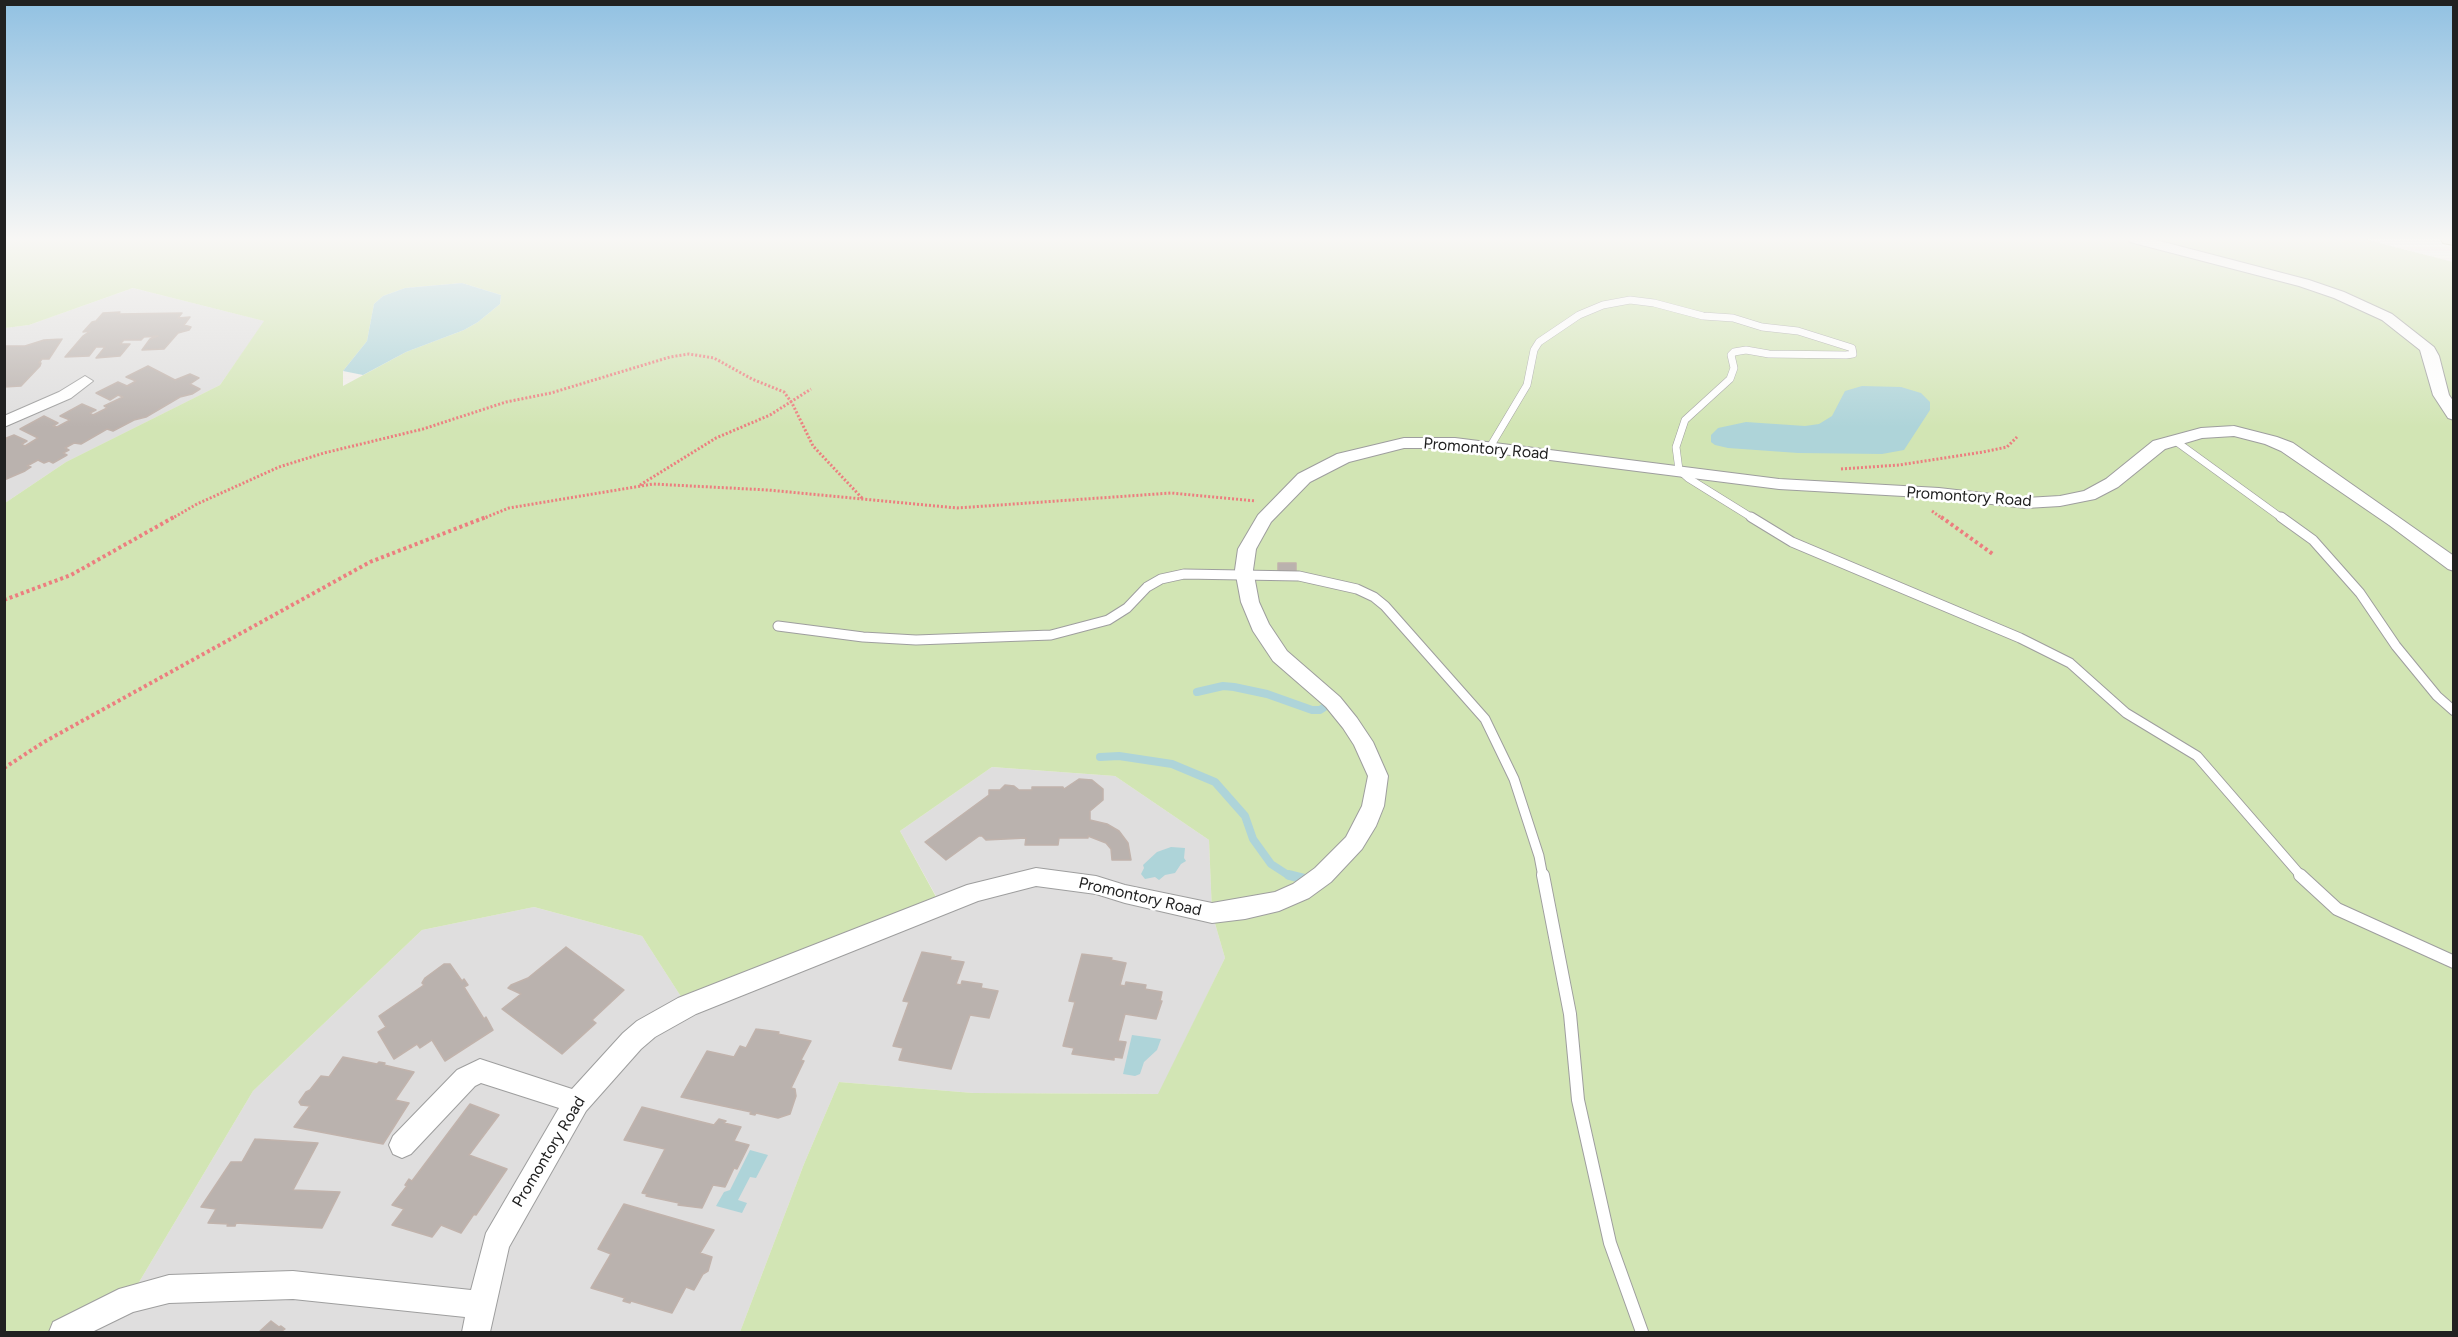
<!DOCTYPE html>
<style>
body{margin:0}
#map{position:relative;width:2458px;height:1337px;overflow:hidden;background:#f0ede9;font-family:Figtree,sans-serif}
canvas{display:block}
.frame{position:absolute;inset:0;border:6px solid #212121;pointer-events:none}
</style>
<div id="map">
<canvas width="2458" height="1337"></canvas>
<div class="frame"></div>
</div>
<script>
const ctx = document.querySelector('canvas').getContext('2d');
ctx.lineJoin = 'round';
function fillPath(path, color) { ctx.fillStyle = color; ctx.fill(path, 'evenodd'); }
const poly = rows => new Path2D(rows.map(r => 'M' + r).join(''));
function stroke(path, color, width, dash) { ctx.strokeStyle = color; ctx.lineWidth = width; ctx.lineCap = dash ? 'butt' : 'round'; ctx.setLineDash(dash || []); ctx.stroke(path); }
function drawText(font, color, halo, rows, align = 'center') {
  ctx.font = font + ' Figtree,sans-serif'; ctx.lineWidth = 5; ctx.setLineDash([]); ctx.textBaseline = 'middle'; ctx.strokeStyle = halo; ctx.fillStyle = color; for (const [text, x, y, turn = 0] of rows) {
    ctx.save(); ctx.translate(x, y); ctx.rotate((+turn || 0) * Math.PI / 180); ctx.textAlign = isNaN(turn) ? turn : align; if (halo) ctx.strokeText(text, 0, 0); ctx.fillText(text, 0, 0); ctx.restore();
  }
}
fillPath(poly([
 [133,288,265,321,220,385,66,462,5,503,4,328,29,325],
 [992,767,1115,776,1209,840,1212,913,1225,958,1159,1094,973,1093,839,1082,804,1164,740,1332,63,1332,129,1299,253,1091,422,930,534,907,642,936,687,1006,941,905,900,831]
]), '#dfdede');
fillPath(poly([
 [4,239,2364,239,2453,262,2453,1332,740,1332,804,1164,839,1082,973,1093,1158,1094,1225,958,1212,913,1209,840,1115,776,992,767,900,831,941,906,687,1006,642,936,534,907,422,930,253,1091,129,1299,63,1332,5,1332,5,503,66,462,220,385,264,321,133,288,29,325,5,328],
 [462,283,501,295,500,304,478,322,464,330,406,352,343,386,343,371,367,341,374,304,383,296,405,288]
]), '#d2e5b4');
fillPath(poly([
 [462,283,501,295,500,304,478,322,464,330,406,352,363,375,343,371,367,341,374,304,383,296,405,288],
 [1862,386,1901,387,1921,393,1930,402,1930,410,1904,450,1882,454,1798,453,1728,448,1715,445,1711,442,1711,435,1718,428,1746,422,1805,426,1819,424,1832,416,1845,391],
 [1171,847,1185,848,1184,858,1186,861,1181,864,1175,873,1165,875,1159,880,1155,877,1145,879,1141,874,1144,868,1143,865,1157,852],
 [1132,1035,1161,1039,1157,1050,1144,1062,1140,1074,1135,1076,1123,1074],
 [750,1150,768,1155,756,1178,750,1177,738,1200,747,1203,742,1213,716,1206,724,1192,730,1190]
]), '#aed4d9');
stroke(poly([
 [1197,692,1223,686,1234,687,1267,694,1312,710,1320,710,1332,702],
 [1100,757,1119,756,1172,764,1215,782,1245,816,1253,839,1271,864,1288,875,1296,877]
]), '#aed4d9', 8);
stroke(poly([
 [1289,875,1309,880]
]), '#aed4d9', 10);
const building = poly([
 [120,312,118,314,182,313,178,318,190,317,184,325,191,327,189,330,178,333,164,349,142,350,150,339,158,336,144,337,141,340,124,340,120,344,130,344,120,356,96,358,105,347,96,347,89,356,65,357,83,336,90,331,83,332,92,322,96,321,103,313,120,312],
 [62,339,49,359,42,359,39,363,41,363,40,366,21,386,4,387,4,346,25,346,44,340,62,339],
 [148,366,175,380,190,374,199,378,190,384,200,389,192,394,180,397,146,417,134,420,113,431,107,429,81,444,74,443,65,448,69,450,63,453,67,455,53,463,49,461,44,463,38,460,27,466,31,467,25,471,4,480,4,439,14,435,27,441,22,444,25,446,38,438,20,429,44,416,58,423,53,426,57,427,70,420,60,416,82,404,96,410,90,413,93,415,107,408,104,406,123,397,118,395,110,400,96,393,118,382,127,386,136,381,126,377,148,366],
 [1278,563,1296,563,1296,571,1278,571,1278,563],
 [1079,779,1092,780,1103,789,1103,800,1090,811,1090,820,1107,824,1119,831,1128,843,1131,860,1112,860,1111,849,1106,843,1088,836,1088,838,1059,838,1058,845,1025,845,1026,838,986,840,982,836,979,836,946,860,925,842,989,795,989,790,1000,790,1005,785,1014,786,1019,790,1032,790,1032,787,1063,787,1064,789,1079,779],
 [566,947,624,990,592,1020,596,1023,562,1054,502,1009,521,994,508,988,511,985,528,978,566,947],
 [922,952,951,957,950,960,964,962,956,984,961,985,962,981,982,984,981,988,998,991,989,1018,970,1015,951,1069,899,1060,903,1048,893,1046,909,1002,903,1001,922,952],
 [1082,954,1112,958,1111,960,1126,963,1120,985,1125,986,1126,982,1146,985,1145,989,1162,992,1160,1001,1162,1001,1156,1019,1125,1014,1118,1041,1126,1042,1122,1058,1114,1057,1114,1060,1072,1054,1074,1048,1063,1046,1075,1002,1069,1001,1082,954],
 [444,964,450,964,462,981,464,979,468,985,464,987,484,1019,486,1017,493,1030,445,1061,432,1040,420,1048,417,1044,394,1059,378,1032,386,1027,379,1016,424,985,422,983,425,978,444,964],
 [756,1029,779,1032,778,1034,811,1041,801,1060,804,1061,791,1088,795,1089,796,1096,790,1114,778,1118,756,1113,755,1115,750,1114,751,1112,681,1097,707,1051,734,1057,740,1046,746,1048,756,1029],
 [343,1057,377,1064,379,1062,385,1063,384,1065,414,1072,395,1100,409,1103,383,1144,294,1127,310,1106,301,1105,299,1102,306,1092,310,1090,321,1076,329,1077,343,1057],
 [470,1104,499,1115,469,1155,507,1169,476,1215,474,1214,461,1233,441,1225,432,1237,392,1225,404,1209,392,1205,407,1186,405,1185,409,1179,412,1181,470,1104],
 [642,1107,714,1125,719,1119,726,1121,724,1123,741,1127,734,1141,749,1145,737,1169,734,1168,725,1187,713,1185,702,1208,678,1205,679,1203,646,1196,647,1194,642,1193,665,1149,624,1140,642,1107],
 [255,1139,318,1143,293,1190,340,1192,322,1228,236,1223,235,1226,227,1226,228,1224,208,1223,216,1209,201,1207,231,1162,242,1162,255,1139],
 [624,1204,714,1230,700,1253,712,1257,708,1271,703,1274,694,1290,686,1287,672,1313,631,1301,630,1303,623,1301,625,1298,591,1288,611,1254,598,1249,624,1204],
 [271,1321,279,1327,281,1326,285,1329,282,1331,284,1332,259,1332,271,1321]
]);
fillPath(building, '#bab2ae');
stroke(building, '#c1b3ac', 1.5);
const serviceFar2 = poly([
 [2174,440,2283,519],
 [1490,447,1527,385,1534,350,1539,342,1579,315,1603,305,1630,300,1654,303,1703,316,1733,318,1762,327,1798,331,1852,348,1853,354,1846,355,1769,354,1746,350,1734,352,1731,355,1734,368,1730,379,1685,420,1676,447,1679,470,1688,478,1754,519]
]);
const serviceFar1 = poly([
 [1751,517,1792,542,2020,638,2070,663,2126,713,2197,756,2302,877],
 [2281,517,2313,540,2360,593,2396,646,2437,696,2454,711],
 [778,626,863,637,916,640,1051,635,1108,620,1127,608,1147,587,1161,579,1184,574,1299,576,1357,589,1374,597,1385,606,1485,719,1514,779,1539,856,1543,877]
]);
const service = poly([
 [1543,875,1570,1014,1578,1100,1610,1243,1642,1332],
 [2300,875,2337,909,2454,962]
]);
const minor = poly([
 [2128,239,2152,239,2309,280,2344,292,2392,314,2434,347,2439,356,2449,395,2454,402,2454,420,2448,418,2433,395,2420,350,2382,320,2334,298,2299,286,2130,242,2128,239],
 [85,376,93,381,71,398,4,427,4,416,59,392,85,376],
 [2234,426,2277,437,2293,443,2454,556,2454,571,2448,569,2389,525,2281,451,2265,444,2234,436,2202,438,2165,449,2118,487,2095,499,2060,506,2026,508,1939,498,1779,489,1455,448,1404,448,1349,462,1310,482,1271,522,1256,549,1253,570,1259,602,1269,624,1287,651,1340,697,1357,718,1373,742,1388,776,1384,806,1376,826,1362,849,1331,882,1309,898,1279,911,1245,919,1212,923,1125,903,1096,894,1036,886,978,901,696,1014,655,1037,641,1049,586,1111,509,1247,490,1332,462,1332,465,1317,293,1299,169,1303,133,1312,92,1332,49,1332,53,1322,119,1289,169,1275,293,1271,471,1290,486,1233,559,1108,481,1083,475,1086,411,1154,402,1158,393,1154,389,1145,393,1136,457,1070,480,1059,572,1089,623,1033,637,1021,678,998,967,885,1036,868,1096,876,1125,885,1212,903,1275,892,1293,884,1315,868,1346,837,1362,806,1368,776,1354,745,1343,728,1326,707,1273,661,1253,631,1241,602,1235,570,1238,549,1258,515,1298,474,1337,454,1404,438,1455,438,1779,479,1939,488,2026,498,2060,496,2084,491,2106,479,2153,441,2201,428,2234,426]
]);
const secondary = poly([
 [2441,239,2454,239,2454,245,2443,243,2441,239]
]);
stroke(serviceFar2, '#9e9e9e', 8);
stroke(serviceFar1, '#9e9e9e', 11);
stroke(service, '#9e9e9e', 14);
stroke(minor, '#9e9e9e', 2);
stroke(secondary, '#6f6f11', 2);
stroke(poly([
 [1841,469,1899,465,1983,452,2007,447,2017,437],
 [640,485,716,438,770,415,811,389],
 [1932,511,1943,519],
 [171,519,197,504,279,467,324,453,423,429,506,402,551,393,670,357,689,354,714,358,752,379,784,392,792,403,813,446,862,498],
 [482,519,509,508,653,484,768,490,957,508,1171,493,1256,501]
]), '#ec7e7f', 3, [2, 2]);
stroke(poly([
 [1941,517,1994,555],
 [4,600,71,575,174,517],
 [4,768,44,742,370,562,486,517]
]), '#ec7e7f', 4, [3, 3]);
stroke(serviceFar2, '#fff', 7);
stroke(serviceFar1, '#fff', 9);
stroke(service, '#fff', 12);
fillPath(minor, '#fff');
fillPath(secondary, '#f4f1c3');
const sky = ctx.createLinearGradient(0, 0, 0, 427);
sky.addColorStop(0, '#91c1e2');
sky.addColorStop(0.56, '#f8f7f5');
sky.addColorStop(1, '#f8f7f500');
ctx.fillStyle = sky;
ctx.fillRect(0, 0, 2458, 427);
drawText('16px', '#212121', '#fff', [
 ["Promontory Road",1486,449,5],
 ["Promontory Road",1969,497,4],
 ["Promontory Road",1140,897,13],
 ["Promontory Road",549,1152,-59]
]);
</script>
